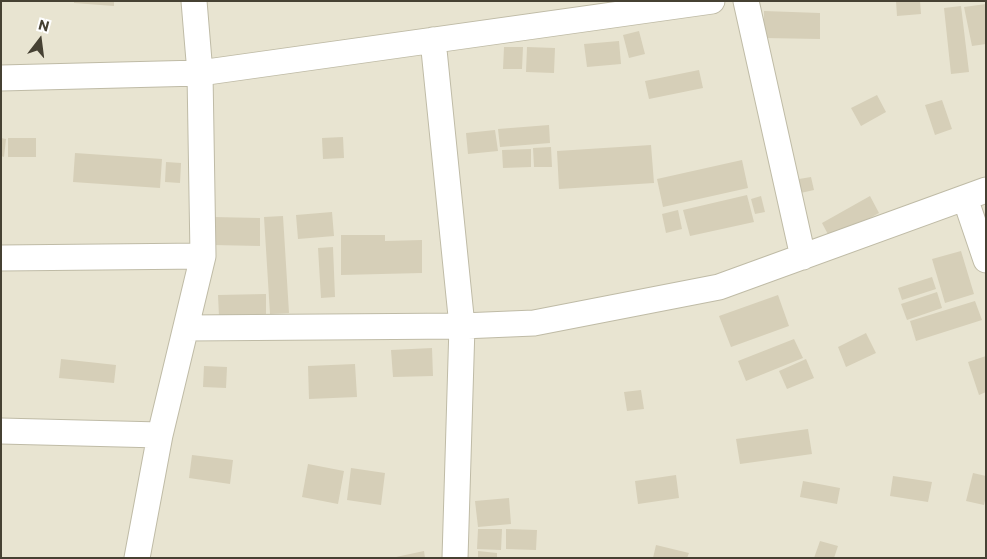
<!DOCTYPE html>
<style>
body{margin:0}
#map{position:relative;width:987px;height:559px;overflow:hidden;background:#f3f1e4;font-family:Commissioner,sans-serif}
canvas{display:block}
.frame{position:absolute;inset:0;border:2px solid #464133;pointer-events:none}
.north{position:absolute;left:15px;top:15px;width:50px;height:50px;-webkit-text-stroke:4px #fff;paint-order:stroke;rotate:15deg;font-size:14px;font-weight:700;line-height:20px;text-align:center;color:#464133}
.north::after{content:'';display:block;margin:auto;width:18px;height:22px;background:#464133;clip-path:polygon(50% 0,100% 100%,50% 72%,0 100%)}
</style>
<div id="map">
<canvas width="987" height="559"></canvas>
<div class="frame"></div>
<div class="north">N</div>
</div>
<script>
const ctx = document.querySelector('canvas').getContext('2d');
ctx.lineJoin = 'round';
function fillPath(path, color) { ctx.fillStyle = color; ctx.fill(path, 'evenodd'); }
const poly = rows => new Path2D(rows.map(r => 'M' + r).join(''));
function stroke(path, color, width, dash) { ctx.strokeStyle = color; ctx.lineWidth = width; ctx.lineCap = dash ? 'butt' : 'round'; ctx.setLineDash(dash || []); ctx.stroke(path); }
fillPath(poly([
 [1,1,986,1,986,558,1,558]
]), '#e8e4d1');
fillPath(poly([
 [74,1,114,1,114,6,74,3],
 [896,1,920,1,921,14,897,16],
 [986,4,986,44,972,46,964,7],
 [961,6,969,72,951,74,944,8],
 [764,11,820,13,820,39,764,38],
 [639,31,645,54,629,58,623,35],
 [619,41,621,64,587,67,584,44],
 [504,47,523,47,522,69,503,69],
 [527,47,555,48,554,73,526,72],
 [699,70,703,88,649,99,645,81],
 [877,95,886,112,861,126,851,108],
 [942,100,952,129,935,135,925,105],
 [549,125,550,143,500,147,498,129],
 [495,130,498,151,468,154,466,133],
 [343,137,344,158,323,159,322,138],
 [1,138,6,139,4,157,1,156],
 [8,138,36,138,36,157,8,157],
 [651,145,654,183,559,189,557,151],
 [551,147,552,167,534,167,533,148],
 [531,149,531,167,503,168,502,150],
 [75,153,162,159,160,188,73,182],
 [742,160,748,188,663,207,657,179],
 [166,162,181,163,180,183,165,182],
 [811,177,814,190,796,194,793,180],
 [747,195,754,222,690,236,683,210],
 [761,196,765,212,755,214,751,199],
 [870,196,879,213,831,240,822,223],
 [678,210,682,229,666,233,662,214],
 [332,212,334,236,298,239,296,215],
 [283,216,289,313,270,314,264,217],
 [213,217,260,218,260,246,213,245],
 [341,235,385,235,385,241,422,240,422,273,341,275],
 [333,247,335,297,321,298,318,248],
 [961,251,974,294,945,303,932,259],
 [932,277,936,289,902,300,898,288],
 [937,292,942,308,907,320,901,304],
 [266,294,266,315,219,316,218,295],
 [778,295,789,326,731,347,719,316],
 [975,301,982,320,916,341,910,321],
 [866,333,876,353,846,367,838,347],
 [794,339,803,358,746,381,738,361],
 [432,348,433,376,393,377,391,350],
 [986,356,986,392,979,395,968,362],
 [61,359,116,365,114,383,59,378],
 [806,359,814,378,787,389,779,371],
 [355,364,357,397,309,399,308,366],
 [204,366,227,367,226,388,203,387],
 [641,390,644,409,627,411,624,392],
 [808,429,812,454,740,464,736,439],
 [192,455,233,460,230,484,189,478],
 [308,464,344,471,338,504,302,497],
 [351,468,385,473,381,505,347,500],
 [973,473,986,476,986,496,984,505,966,501],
 [676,475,679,498,638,504,635,481],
 [893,476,932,482,928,502,890,496],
 [803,481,840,488,837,504,800,497],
 [509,498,511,524,478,527,475,501],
 [478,529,502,529,501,550,477,549],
 [506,529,537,530,536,550,506,549],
 [820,541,838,546,834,558,814,558],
 [656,545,689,553,687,558,653,558],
 [424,551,425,558,396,558,396,557],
 [478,551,497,553,497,558,478,558]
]), '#d6cfb8');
const minor = poly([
 [746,1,803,257],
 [433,40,462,326,455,558],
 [1,78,200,73,712,1],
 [965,198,986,260],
 [1,258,203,256],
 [186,328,462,326,534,323,719,287,986,190],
 [1,431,160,435],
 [137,558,160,435,203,256,200,73,194,1]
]);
stroke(minor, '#bfbba6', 27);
stroke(minor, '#fff', 25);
</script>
